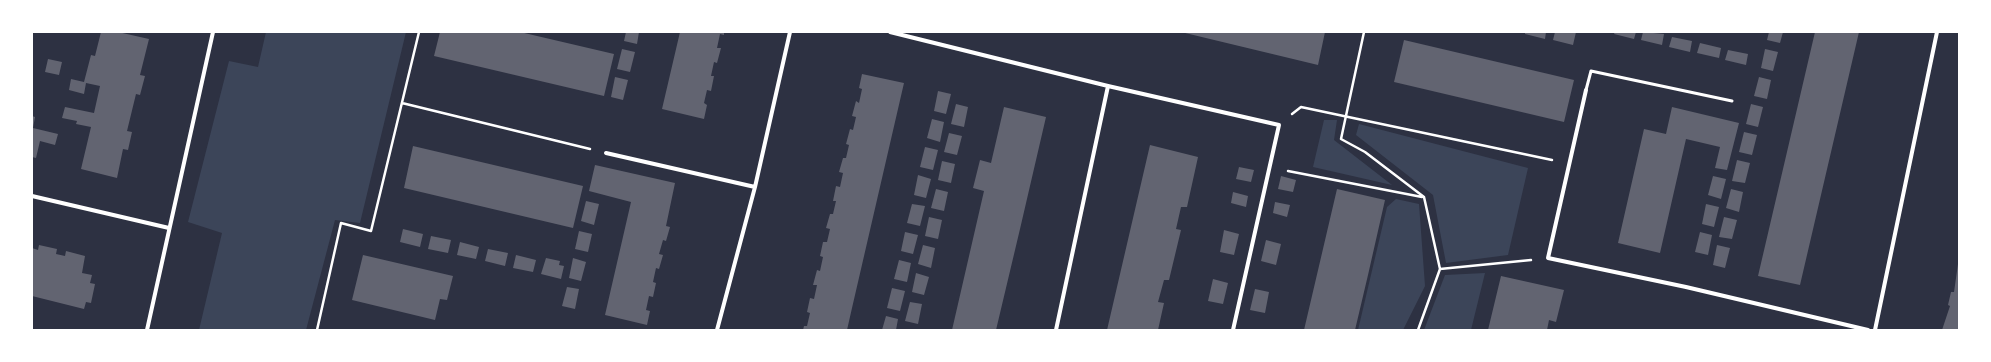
<!DOCTYPE html>
<style>
body{margin:0}
#map{position:relative;width:1991px;height:362px;overflow:hidden;background:#2d3142;font-family:Overpass,sans-serif}
canvas{display:block}
.frame{position:absolute;inset:0;border:33px solid #fff;pointer-events:none}
</style>
<div id="map">
<canvas width="1991" height="362"></canvas>
<div class="frame"></div>
</div>
<script>
const ctx = document.querySelector('canvas').getContext('2d');
ctx.lineJoin = 'round';
function fillPath(path, color) { ctx.fillStyle = color; ctx.fill(path, 'evenodd'); }
const poly = rows => new Path2D(rows.map(r => 'M' + r).join(''));
function stroke(path, color, width, dash) { ctx.strokeStyle = color; ctx.lineWidth = width; ctx.lineCap = dash ? 'butt' : 'round'; ctx.setLineDash(dash || []); ctx.stroke(path); }
fillPath(poly([
 [266,32,406,32,360,223,335,220,306,330,199,330,222,233,188,222,229,61,258,67],
 [1324,120,1337,120,1334,140,1392,185,1313,167],
 [1359,124,1528,168,1508,255,1446,263,1433,195,1356,135],
 [1396,199,1419,204,1425,286,1403,330,1358,330,1387,207],
 [1485,273,1471,330,1424,330,1445,275]
]), '#3c4559');
fillPath(poly([
 [101,32,118,32,149,39,140,75,145,76,140,95,136,94,127,131,132,132,128,150,123,149,117,178,81,169,91,127,76,124,77,121,62,118,65,107,94,113,100,86,86,83,84,94,69,90,71,79,84,82,91,55,95,56],
 [440,32,520,32,614,54,604,96,434,56],
 [626,32,639,32,637,44,624,41],
 [680,32,724,32,724,35,720,34,717,48,721,48,717,63,714,62,711,76,714,76,711,91,707,90,704,103,707,105,704,119,662,109],
 [1181,32,1325,32,1318,65],
 [1525,32,1546,32,1545,39,1525,34],
 [1555,32,1576,32,1573,45,1553,40],
 [1615,32,1636,32,1634,39,1614,34],
 [1643,32,1664,34,1662,45,1641,40],
 [1769,32,1783,32,1780,43,1767,40],
 [1815,32,1859,32,1800,285,1758,276],
 [1672,37,1692,41,1690,52,1669,47],
 [1404,40,1574,80,1564,122,1394,82],
 [1700,43,1721,48,1719,58,1697,53],
 [622,49,635,52,630,72,617,69],
 [1765,49,1778,52,1773,71,1761,68],
 [1728,50,1748,54,1746,65,1725,60],
 [48,59,62,62,59,75,45,72],
 [862,74,904,83,852,308,847,330,803,330,804,326,807,326,810,313,807,312,810,298,814,299,817,285,813,285,817,270,820,271,823,257,820,256,823,242,827,242,830,229,826,228,830,214,833,214,836,201,833,201,836,186,840,187,843,173,839,172,843,158,846,158,849,145,846,144,850,129,853,130,856,117,852,116,856,101,859,103,862,89,859,88],
 [615,77,628,80,623,100,611,97],
 [1759,77,1771,80,1767,99,1754,96],
 [938,91,951,94,946,114,934,111],
 [956,104,968,107,964,127,951,124],
 [1751,104,1763,107,1758,127,1746,124],
 [1004,107,1046,117,1020,229,996,330,952,330,984,191,973,188,980,160,991,163],
 [1672,107,1739,123,1727,170,1715,168,1720,147,1686,139,1660,253,1618,243,1644,129,1666,134],
 [32,116,35,117,33,128,58,134,55,145,40,141,36,158,32,157],
 [932,119,944,122,940,142,927,138],
 [1744,132,1757,135,1752,155,1739,152],
 [949,133,962,136,957,155,944,152],
 [1150,145,1198,157,1187,207,1181,207,1176,229,1181,230,1169,280,1164,280,1158,302,1164,303,1158,330,1107,330],
 [413,146,583,186,573,228,404,188],
 [925,147,938,150,933,170,920,167],
 [1737,160,1750,163,1745,183,1732,181],
 [942,161,955,164,951,183,938,180],
 [595,165,675,183,666,226,670,227,666,241,663,240,659,254,663,255,659,269,656,268,653,282,656,283,653,297,649,296,646,310,650,311,647,325,605,315,631,202,589,191],
 [1239,167,1254,170,1251,182,1236,179],
 [918,175,931,179,926,198,914,195],
 [1281,176,1296,180,1293,192,1278,189],
 [1713,176,1726,179,1721,199,1708,195],
 [936,189,948,192,944,211,931,208],
 [1337,189,1385,200,1368,275,1355,330,1304,330],
 [1731,189,1743,192,1739,212,1726,208],
 [1233,192,1248,196,1246,207,1231,203],
 [586,201,599,204,594,225,581,221],
 [1275,202,1290,205,1287,217,1273,213],
 [912,204,925,206,920,226,907,223],
 [1706,204,1719,207,1714,227,1702,224],
 [929,217,942,220,938,239,925,236],
 [1724,217,1737,220,1732,239,1719,237],
 [403,229,423,234,420,247,400,242],
 [1224,230,1239,234,1234,255,1220,252],
 [579,231,592,234,588,252,575,249],
 [905,232,918,235,913,254,901,251],
 [1700,232,1712,235,1708,255,1695,252],
 [431,236,451,240,448,253,428,249],
 [1266,240,1281,244,1276,265,1261,261],
 [460,242,479,247,476,259,457,255],
 [39,245,57,249,56,254,65,256,66,251,85,256,82,273,92,275,90,283,95,284,91,303,86,302,84,309,32,296,32,248,38,250],
 [923,245,935,248,931,268,918,264],
 [1717,245,1730,248,1725,268,1713,265],
 [488,249,508,253,505,266,485,261],
 [363,255,453,276,447,300,440,299,435,320,352,300],
 [516,255,536,260,533,272,513,268],
 [546,258,560,261,559,265,564,266,561,279,541,274],
 [573,258,586,262,581,281,569,278],
 [899,260,911,263,907,282,894,279],
 [1958,264,1959,330,1942,330,1950,306,1948,305,1951,292,1954,292],
 [916,273,929,277,924,295,912,292],
 [1501,276,1564,290,1556,322,1549,320,1547,330,1488,330],
 [1213,279,1228,283,1223,304,1208,301],
 [567,287,579,289,575,309,562,306],
 [892,288,905,291,900,311,887,308],
 [1255,289,1269,292,1265,313,1250,310],
 [910,302,922,304,918,324,905,321],
 [886,316,898,319,896,330,882,330]
]), '#626471');
stroke(poly([
 [1364,32,1341,139,1365,152,1424,197,1440,269,1418,330],
 [402,103,590,149],
 [1292,114,1301,107,1552,160],
 [1288,171,1422,197],
 [1440,269,1531,260],
 [317,330,341,223,371,231,419,32]
]), '#fff', 2.5);
stroke(poly([
 [1586,90,1591,71,1732,101]
]), '#fff', 3);
stroke(poly([
 [890,32,1108,86,1279,125,1233,330],
 [1586,90,1548,258,1686,287,1868,330],
 [606,153,755,187],
 [32,196,169,228],
 [147,330,213,32],
 [717,330,755,187,790,32],
 [1056,330,1108,86],
 [1875,330,1937,32]
]), '#fff', 4);
</script>
